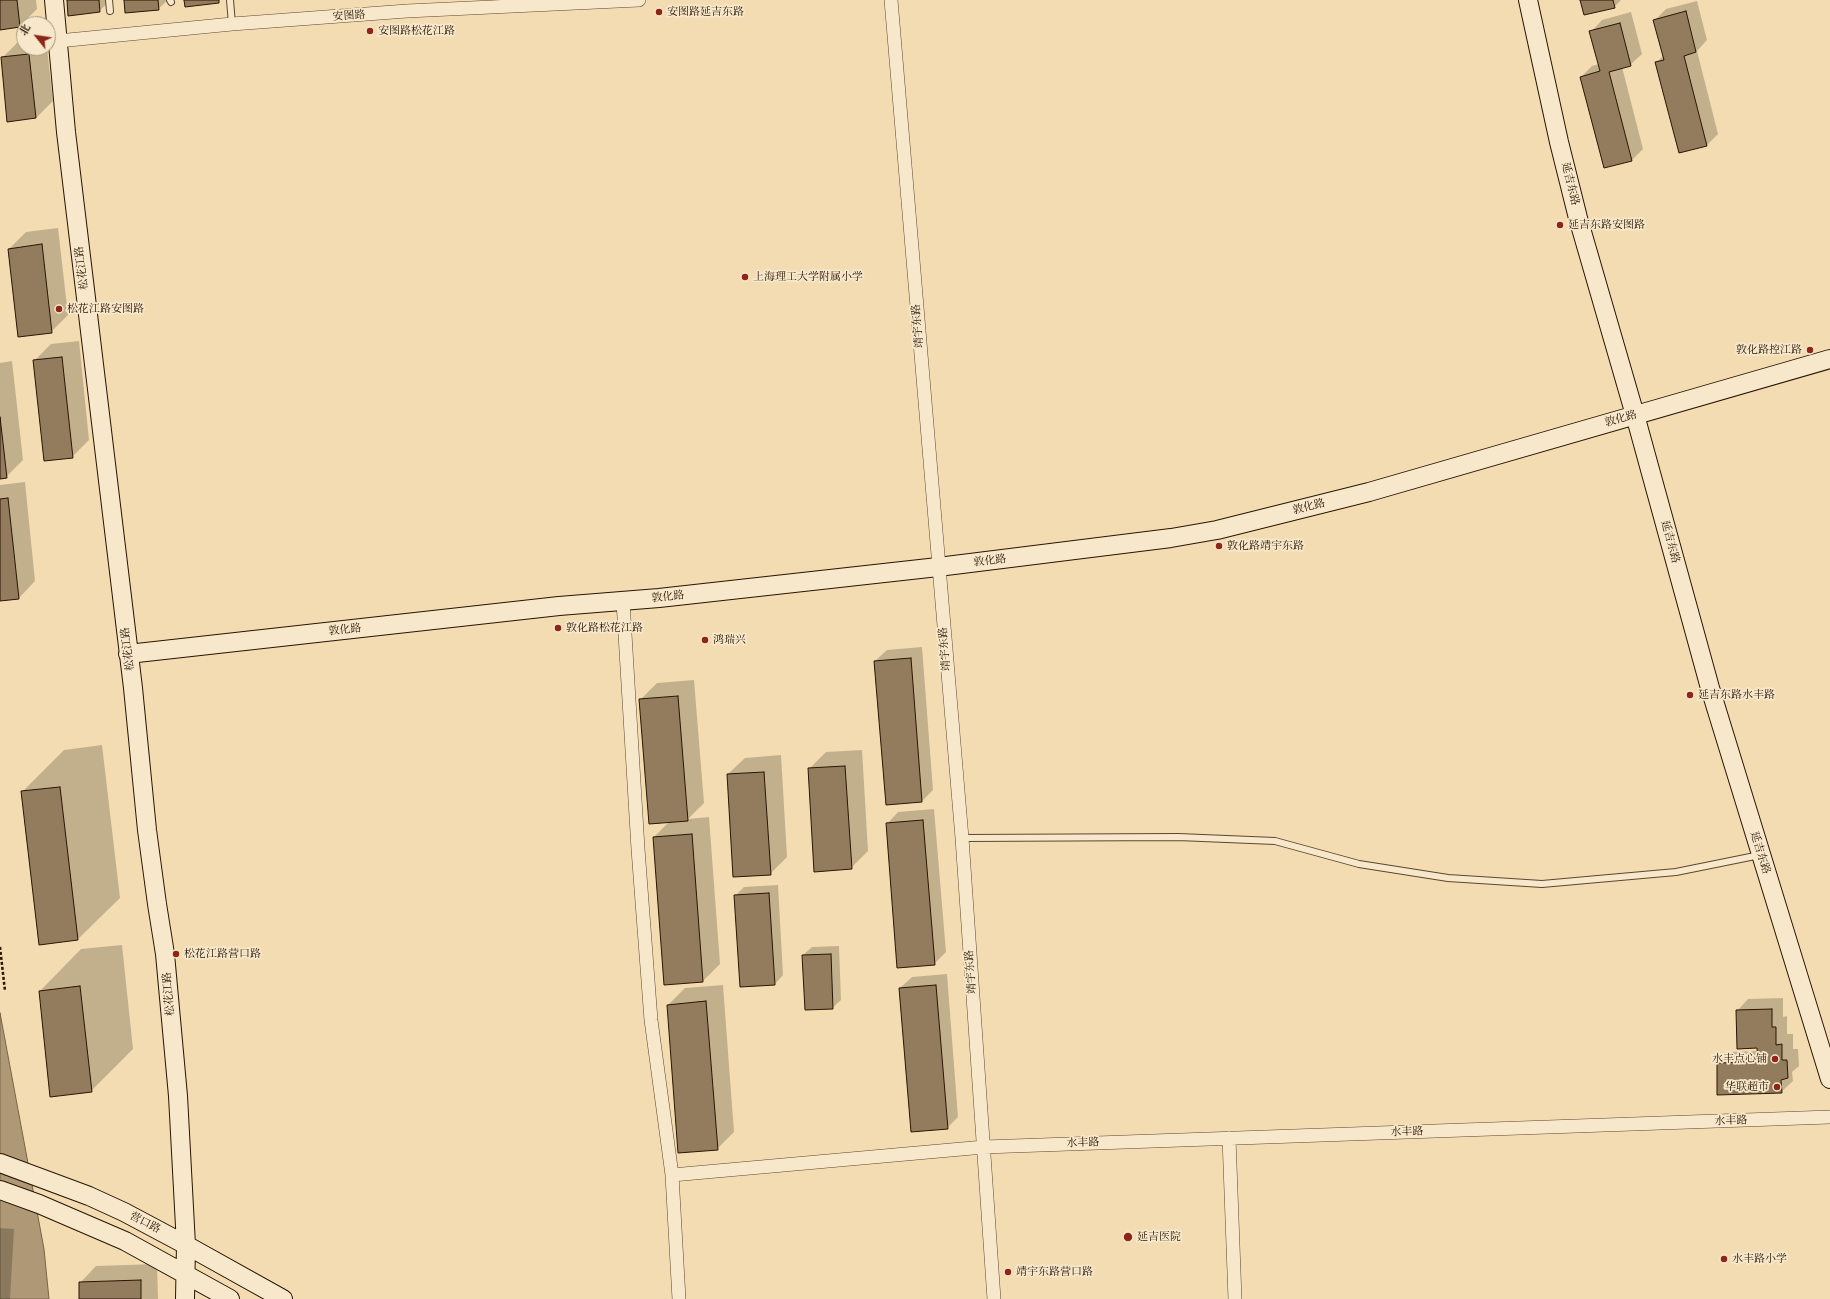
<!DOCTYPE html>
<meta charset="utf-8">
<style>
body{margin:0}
#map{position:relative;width:1830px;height:1299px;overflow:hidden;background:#f3dcb1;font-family:"Old Standard TT","Noto Serif SC",serif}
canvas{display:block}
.north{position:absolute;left:16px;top:16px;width:40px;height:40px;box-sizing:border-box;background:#f7e8cc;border:1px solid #a4947b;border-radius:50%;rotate:300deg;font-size:11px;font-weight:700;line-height:16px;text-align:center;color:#281502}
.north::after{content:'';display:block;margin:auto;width:14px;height:18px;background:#8f2418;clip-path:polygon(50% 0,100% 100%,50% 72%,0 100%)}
</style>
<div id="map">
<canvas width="1830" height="1299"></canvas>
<div class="north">北</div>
</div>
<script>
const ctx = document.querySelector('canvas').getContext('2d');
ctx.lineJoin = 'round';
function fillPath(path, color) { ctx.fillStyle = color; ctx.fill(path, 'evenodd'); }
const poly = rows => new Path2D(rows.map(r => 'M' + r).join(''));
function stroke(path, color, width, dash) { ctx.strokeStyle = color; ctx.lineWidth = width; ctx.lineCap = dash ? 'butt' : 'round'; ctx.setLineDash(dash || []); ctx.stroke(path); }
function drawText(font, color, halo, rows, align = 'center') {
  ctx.font = font + ' "Old Standard TT","Noto Serif SC",serif'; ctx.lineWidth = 3.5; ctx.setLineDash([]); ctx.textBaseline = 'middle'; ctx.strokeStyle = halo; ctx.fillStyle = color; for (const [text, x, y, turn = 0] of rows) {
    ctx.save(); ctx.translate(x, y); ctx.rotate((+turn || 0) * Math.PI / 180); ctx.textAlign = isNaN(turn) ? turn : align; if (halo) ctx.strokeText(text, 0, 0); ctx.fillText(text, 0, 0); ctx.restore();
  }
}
const water = poly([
 [0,1013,44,1249,49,1299,0,1299,0,1013]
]);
fillPath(water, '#ae9876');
stroke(water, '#786448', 1);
fillPath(poly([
 [0,0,36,0,37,9,20,26,0,29],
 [67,0,111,0,99,11],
 [125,0,168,0,158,9],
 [1581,0,1621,0,1614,7],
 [1697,1,1707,40,1697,51,1718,134,1707,145,1657,62,1664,55,1655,20,1666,9],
 [1631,12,1642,54,1630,65,1622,67,1643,149,1632,160,1605,167,1581,77,1592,66,1599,64,1591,32,1602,20],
 [24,40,24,48,47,48,53,101,36,118,2,58,19,41],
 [58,228,68,315,51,332,9,249,26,232],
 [79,341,89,440,72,457,34,361,51,344],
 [12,361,23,460,6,477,0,478,0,363],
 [25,482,35,581,19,598,0,600,0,485],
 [922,647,933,790,922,801,886,804,875,661,887,650],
 [694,680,704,803,688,819,709,817,720,964,703,981,665,984,654,837,670,821,640,700,657,683],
 [102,745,120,898,78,939,22,792,64,750],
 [862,750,868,851,851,868,809,769,826,752],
 [781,755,787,857,770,874,728,774,745,758],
 [934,809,946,952,934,964,887,824,898,812],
 [778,885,783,975,775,984,735,896,744,887],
 [122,945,133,1049,91,1091,40,991,81,949],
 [839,946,841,1000,832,1008,803,955,812,947],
 [947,974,958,1117,947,1128,900,988,912,977],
 [723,985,734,1132,717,1149,668,1005,685,988],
 [1783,998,1783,1017,1787,1016,1787,1034,1793,1034,1793,1049,1798,1049,1799,1066,1792,1072,1793,1081,1781,1092,1718,1063,1729,1052,1758,1051,1758,1047,1737,1011,1748,999],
 [0,1228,14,1229,10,1299,0,1299],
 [157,1264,158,1299,80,1299,80,1283,96,1266]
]), '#0003');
const building = poly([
 [0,0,17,0,20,27,0,30,0,0],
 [67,0,99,0,100,12,68,16,67,0],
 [124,0,158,0,159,10,125,13,124,0],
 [184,0,219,0,219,3,185,7,184,0],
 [1580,0,1613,0,1615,8,1584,15,1580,0],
 [1686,11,1696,52,1684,56,1707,146,1679,153,1655,62,1664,60,1653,20,1686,11],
 [1620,23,1631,66,1609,72,1632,161,1604,168,1580,77,1600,71,1589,31,1620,23],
 [29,54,36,118,7,122,1,57,29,54],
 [42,244,52,333,18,337,8,249,42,244],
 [62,357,73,458,44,461,33,360,62,357],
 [0,417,7,478,0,479,0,417],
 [8,498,19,599,0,601,0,499,8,498],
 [911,658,922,802,886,805,874,661,911,658],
 [678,696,688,821,649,824,639,699,678,696],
 [845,766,852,869,814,872,808,768,845,766],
 [764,772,771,875,733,877,727,774,764,772],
 [60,787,78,940,39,945,21,791,60,787],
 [923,820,935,965,897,968,886,823,923,820],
 [692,834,703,982,664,985,653,837,692,834],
 [769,893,775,985,740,987,734,895,769,893],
 [831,954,833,1009,805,1010,802,955,831,954],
 [936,985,948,1129,911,1132,899,988,936,985],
 [80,986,92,1092,50,1097,39,991,80,986],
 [706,1001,718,1150,678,1153,667,1005,706,1001],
 [1772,1009,1772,1027,1776,1027,1776,1045,1782,1044,1782,1060,1787,1060,1788,1078,1781,1080,1782,1093,1717,1095,1717,1063,1758,1062,1757,1048,1737,1049,1736,1010,1772,1009],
 [141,1280,141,1299,79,1299,79,1282,141,1280]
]);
fillPath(building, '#927c5d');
stroke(building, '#281502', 1);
const lane = poly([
 [109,0,110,11],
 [170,0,171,2],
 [230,0,232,24],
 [962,838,1178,837,1275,841,1359,864,1448,878,1542,884,1676,872,1760,855]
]);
const street = poly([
 [891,0,962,838,994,1299],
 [58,41,232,24,407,11,639,0],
 [623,601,638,849,651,1020,672,1175,679,1299],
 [1229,1138,1235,1299],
 [672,1175,984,1147,1830,1117]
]);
const secondary = poly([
 [54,0,66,132,133,688,147,830,157,904,165,954,178,1096,186,1245,185,1299],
 [1528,0,1559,142,1578,218,1635,415,1710,688,1830,1079],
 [128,654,559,606,659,598,938,567,1171,538,1217,530,1369,492,1830,359],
 [0,1163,89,1196,124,1212,186,1245,283,1299],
 [0,1190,39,1204,125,1241,230,1299]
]);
stroke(lane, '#5b472e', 8);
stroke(street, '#5b472e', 14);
stroke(secondary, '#281502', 20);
stroke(poly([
 [0,947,5,991]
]), '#281502', 2.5, [3, 2]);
stroke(lane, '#f7e8cc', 6);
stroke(street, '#f7e8cc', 13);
stroke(secondary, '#f7e8cc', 18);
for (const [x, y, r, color] of [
 [659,12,4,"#8f2418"],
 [370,31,4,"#8f2418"],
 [1560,225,4,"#8f2418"],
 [745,277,4,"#8f2418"],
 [59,309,4,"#8f2418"],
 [1810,350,4,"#8f2418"],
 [1219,546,4,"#8f2418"],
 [558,628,4,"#8f2418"],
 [705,640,4,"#8f2418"],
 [1690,695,4,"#8f2418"],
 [176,954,4,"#8f2418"],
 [1775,1059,4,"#8f2418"],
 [1777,1087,4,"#8f2418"],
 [1128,1237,5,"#8f2418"],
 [1724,1259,4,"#8f2418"],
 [1008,1272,4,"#8f2418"]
]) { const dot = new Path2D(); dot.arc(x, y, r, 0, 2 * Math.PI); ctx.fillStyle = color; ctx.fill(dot); stroke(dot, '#f7e8cc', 1.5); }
drawText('11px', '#281502', '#f7e8cc', [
 ["安图路延吉东路",667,12],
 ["安图路松花江路",378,31],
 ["延吉东路安图路",1568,225],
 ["上海理工大学附属小学",753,277],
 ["松花江路安图路",67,309],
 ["敦化路控江路",1802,350,"right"],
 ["敦化路靖宇东路",1227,546],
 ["敦化路松花江路",566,628],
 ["鸿瑞兴",713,640],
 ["延吉东路水丰路",1698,695],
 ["松花江路营口路",184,954],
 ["水丰点心铺",1767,1059,"right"],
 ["华联超市",1769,1087,"right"],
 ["延吉医院",1137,1237],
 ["水丰路小学",1732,1259],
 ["靖宇东路营口路",1016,1272]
], 'left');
drawText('11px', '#281502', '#f7e8cc', [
 ["安图路",349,16,-4],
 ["延吉东路",1570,184,76],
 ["松花江路",82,268,-97],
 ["靖宇东路",918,326,-95],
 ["敦化路",1621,419,-16],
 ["敦化路",1309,507,-14],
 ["延吉东路",1670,542,75],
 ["敦化路",990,561,-7],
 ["敦化路",668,597,-6],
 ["敦化路",345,630,-6],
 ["松花江路",128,649,-97],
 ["靖宇东路",945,649,-95],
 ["延吉东路",1760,853,73],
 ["靖宇东路",971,972,-94],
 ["松花江路",169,994,-95],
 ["水丰路",1731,1121,-2],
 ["水丰路",1407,1132,-2],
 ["水丰路",1083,1143,-2],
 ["营口路",145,1223,27]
]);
</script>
